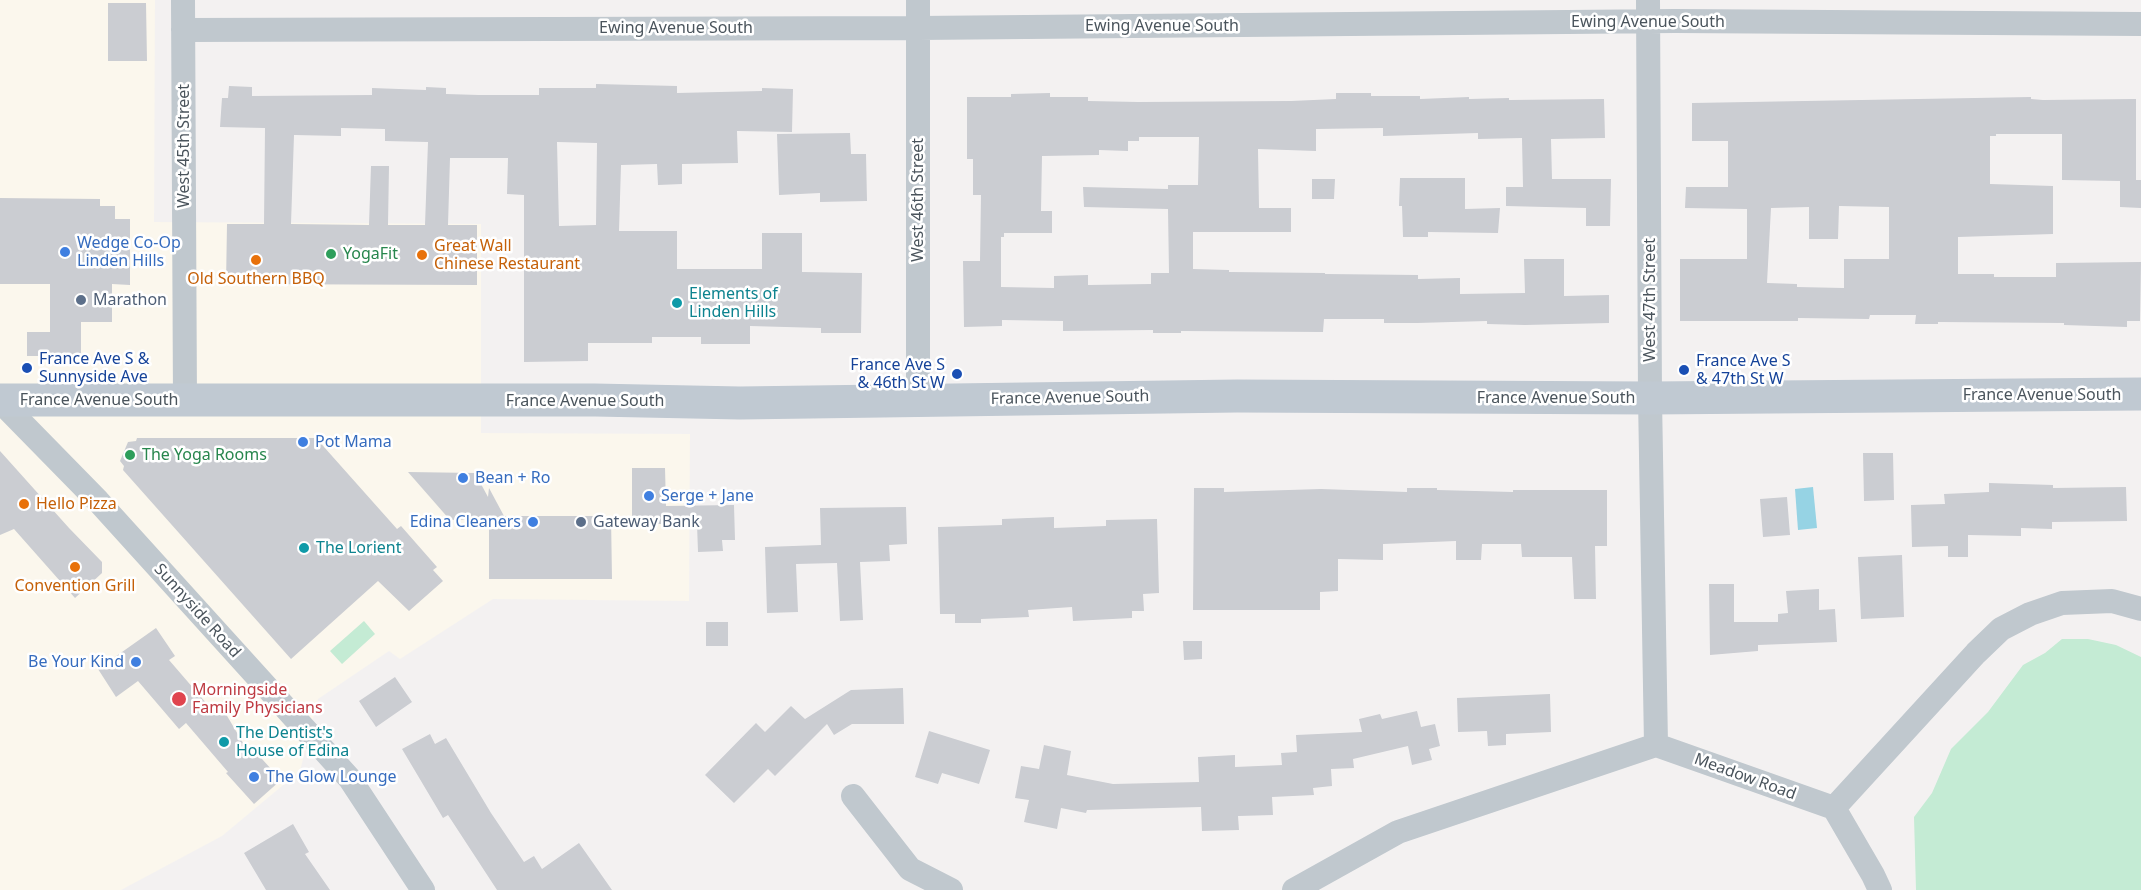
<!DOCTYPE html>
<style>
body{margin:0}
canvas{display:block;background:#f3f1f1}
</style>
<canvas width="2141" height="890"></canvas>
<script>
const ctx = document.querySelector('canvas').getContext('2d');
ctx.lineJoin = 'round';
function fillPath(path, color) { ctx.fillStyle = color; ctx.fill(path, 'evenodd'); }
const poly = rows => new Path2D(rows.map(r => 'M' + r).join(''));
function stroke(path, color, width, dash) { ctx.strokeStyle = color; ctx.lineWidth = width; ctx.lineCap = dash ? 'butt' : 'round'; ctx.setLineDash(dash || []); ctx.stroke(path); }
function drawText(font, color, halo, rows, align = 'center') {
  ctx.font = font + ' "Noto Sans",sans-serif'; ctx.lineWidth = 5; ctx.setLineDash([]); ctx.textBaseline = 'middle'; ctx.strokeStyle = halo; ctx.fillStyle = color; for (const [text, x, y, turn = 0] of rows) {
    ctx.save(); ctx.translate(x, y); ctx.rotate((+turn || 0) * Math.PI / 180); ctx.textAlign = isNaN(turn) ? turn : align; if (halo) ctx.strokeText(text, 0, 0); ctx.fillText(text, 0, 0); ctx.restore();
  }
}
fillPath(poly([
 [0,0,155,0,154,222,481,224,481,433,690,434,689,601,493,599,400,659,389,651,318,699,300,771,222,836,121,890,0,890]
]), '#fbf7ed');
fillPath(poly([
 [364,621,375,634,342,664,330,651],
 [2062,639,2088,639,2116,645,2141,657,2141,890,1916,890,1914,817,1932,793,1951,749,1988,712,2023,665,2045,653]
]), '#c4ebd4');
fillPath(poly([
 [1813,487,1817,528,1798,530,1795,489]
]), '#96d3e4');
fillPath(poly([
 [108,3,146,3,147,61,108,61],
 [596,84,677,86,677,93,762,91,762,88,793,89,792,132,737,131,738,163,682,164,682,184,658,185,657,164,621,165,619,231,677,231,677,269,762,269,762,233,802,233,802,272,862,273,861,333,821,333,821,328,750,326,750,344,701,344,701,337,652,337,652,343,588,343,588,361,524,362,524,195,507,194,508,158,450,158,448,225,477,225,477,285,226,284,227,224,264,224,265,128,220,127,222,98,228,98,229,86,252,87,252,96,372,95,372,88,426,90,426,87,446,88,446,94,479,95,539,95,539,88,596,88],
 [341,128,385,129,385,141,428,142,425,225,388,225,389,166,371,166,369,225,291,224,294,135,341,136],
 [557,142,597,143,596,225,559,226],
 [1050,93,1050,97,1088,97,1088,101,1139,102,1291,101,1336,99,1336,93,1371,93,1371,96,1420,96,1420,99,1469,97,1469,99,1509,98,1509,100,1604,99,1605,138,1551,139,1552,179,1611,179,1610,226,1586,226,1586,208,1506,206,1506,187,1523,187,1522,138,1478,139,1478,133,1383,136,1383,128,1316,129,1316,151,1258,149,1259,208,1291,208,1291,232,1193,232,1193,269,1229,270,1229,272,1325,273,1325,274,1418,275,1418,279,1460,278,1460,294,1525,293,1524,259,1564,259,1564,296,1609,295,1609,323,1525,325,1487,324,1487,321,1417,323,1384,323,1384,319,1324,319,1323,332,1181,331,1181,333,1153,333,1153,330,1063,331,1063,321,1002,320,1002,326,964,327,963,261,980,261,981,195,973,195,973,159,967,159,967,97,1011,97,1011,94],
 [1139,137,1199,137,1198,185,1168,185,1168,189,1083,187,1084,207,1168,209,1169,273,1151,273,1151,284,1088,285,1088,275,1054,276,1054,288,1001,287,1001,237,1004,237,1004,233,1052,233,1052,211,1041,211,1042,156,1099,155,1099,150,1128,151,1128,141,1139,141],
 [2031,97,2031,99,2043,100,2136,99,2136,180,2141,180,2141,208,2120,207,2120,181,2062,180,2062,134,1996,134,1996,136,1990,136,1990,184,2053,186,2053,234,1958,237,1958,274,1994,274,1994,277,2056,277,2056,263,2141,262,2140,321,2127,321,2127,327,2064,325,2064,323,1938,322,1938,324,1915,324,1916,315,1870,315,1869,319,1798,318,1798,321,1680,321,1680,259,1747,259,1747,209,1685,208,1686,187,1728,187,1728,141,1692,141,1692,103],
 [1839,206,1889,207,1889,259,1844,259,1844,288,1797,287,1797,284,1767,283,1771,208,1809,207,1809,239,1838,239],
 [850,133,851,154,866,154,867,201,820,202,820,193,779,195,777,134],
 [1400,178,1465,178,1465,209,1500,208,1498,233,1428,232,1428,237,1403,237,1402,206,1399,206],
 [1312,179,1335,179,1334,199,1312,199],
 [0,198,100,199,100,206,115,206,115,219,130,219,130,285,112,284,112,322,81,322,81,356,27,356,27,332,50,332,50,284,0,284],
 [137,438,316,438,397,529,401,526,437,567,433,570,443,581,409,611,378,581,291,659,123,470,124,466,120,461,128,442,136,441],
 [0,451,69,528,102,562,102,573,75,598,14,529,0,535],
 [1863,453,1893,453,1894,500,1864,501],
 [632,468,665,468,666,506,734,505,735,540,722,540,723,551,698,552,697,524,632,524],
 [408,472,475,473,488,497,489,488,504,516,611,516,612,579,489,579,489,519,450,520],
 [1989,483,2053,485,2053,488,2126,487,2127,521,2052,522,2052,529,2021,528,2021,536,1968,535,1968,557,1948,557,1948,546,1912,547,1911,505,1945,504,1944,494,1989,492],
 [1194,488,1224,488,1224,492,1321,489,1407,492,1407,488,1437,488,1437,490,1513,492,1513,490,1607,490,1607,546,1595,546,1596,599,1574,599,1572,557,1522,557,1521,544,1482,544,1481,560,1456,560,1456,541,1383,544,1383,560,1338,559,1338,591,1320,592,1320,610,1193,610],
 [1787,497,1790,535,1763,537,1760,499],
 [906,507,907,544,889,545,890,561,860,562,863,620,840,621,837,563,796,564,798,612,767,613,765,547,821,545,820,508],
 [1054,517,1054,528,1106,526,1106,520,1157,519,1159,593,1143,594,1144,611,1132,611,1132,618,1073,621,1072,607,1028,610,1029,617,981,619,981,623,955,623,955,614,940,614,938,527,1002,525,1002,519],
 [1902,555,1904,617,1861,619,1858,557],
 [1709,584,1734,584,1734,622,1778,622,1778,614,1788,613,1786,591,1819,589,1819,610,1835,609,1837,642,1758,645,1758,651,1710,655],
 [706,622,728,622,728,646,706,646],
 [156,628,175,656,169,660,213,711,220,704,249,753,253,749,281,780,254,804,226,773,228,772,186,723,179,729,138,681,116,697,98,669],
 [1183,641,1202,641,1202,659,1184,660],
 [395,677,412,702,376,727,359,701],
 [903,688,904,724,852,724,834,735,827,724,775,776,768,769,734,803,705,775,756,723,765,732,791,706,805,719,851,690],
 [1550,694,1551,732,1506,734,1506,745,1488,746,1487,731,1458,732,1457,698],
 [1417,711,1421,727,1435,724,1440,746,1429,749,1432,760,1412,765,1408,746,1353,759,1354,768,1331,769,1332,786,1313,788,1314,795,1272,797,1273,815,1238,816,1239,830,1202,831,1201,807,1087,810,1086,813,1061,808,1057,829,1024,822,1029,800,1015,798,1021,766,1039,769,1044,745,1071,751,1067,775,1113,784,1199,782,1198,757,1235,755,1235,767,1282,765,1281,753,1297,752,1296,735,1362,732,1359,719,1380,714,1382,719],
 [929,731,990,750,979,784,942,773,938,784,915,777],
 [430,734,435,744,446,738,491,813,524,862,534,856,542,869,579,843,612,890,497,890,448,815,443,818,402,749],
 [293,824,309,852,305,854,330,890,266,890,244,853]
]), '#cbcdd2');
stroke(poly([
 [183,0,185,401],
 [1648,0,1650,398,1656,745],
 [183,30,918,28,1675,21,2141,24],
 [0,401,98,501,350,779,423,890],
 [918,401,918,0],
 [853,796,910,869,951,890],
 [1834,808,1873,875,1880,890],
 [1294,890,1398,832,1656,745,1834,808,1976,653,2001,629,2030,614,2062,603,2112,601,2141,609]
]), '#c0c8ce', 24);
stroke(poly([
 [0,400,595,400,740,403,1237,396,1650,398,2141,394]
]), '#c0c9d2', 33);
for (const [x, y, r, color] of [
 [65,252,6,"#3f7fe0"],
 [331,254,6,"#2e9e5b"],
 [422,255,6,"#e8710a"],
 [256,260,6,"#e8710a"],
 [81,300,6,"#5c6f8a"],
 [677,303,6,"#0f9aa8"],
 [27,368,6,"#1a4fb4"],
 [1684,370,6,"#1a4fb4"],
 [957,374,6,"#1a4fb4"],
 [303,442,6,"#3f7fe0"],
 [130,455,6,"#2e9e5b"],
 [463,478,6,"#3f7fe0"],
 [649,496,6,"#3f7fe0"],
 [24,504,6,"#e8710a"],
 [533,522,6,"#3f7fe0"],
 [581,522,6,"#5c6f8a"],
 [304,548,6,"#0f9aa8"],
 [75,567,6,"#e8710a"],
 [136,662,6,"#3f7fe0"],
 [179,699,8,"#e0444e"],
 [224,742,6,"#0f9aa8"],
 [254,777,6,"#3f7fe0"]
]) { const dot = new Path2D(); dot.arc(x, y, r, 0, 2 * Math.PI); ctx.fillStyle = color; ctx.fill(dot); stroke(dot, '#fff', 2); }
drawText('16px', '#4a545c', '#fff', [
 ["Ewing Avenue South",1648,22],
 ["Ewing Avenue South",1162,26],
 ["Ewing Avenue South",676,28],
 ["West 45th Street",184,146,-90],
 ["West 46th Street",918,200,-90],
 ["West 47th Street",1650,300,-90],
 ["France Avenue South",2042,395],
 ["France Avenue South",1070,398,-1],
 ["France Avenue South",1556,398],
 ["France Avenue South",99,400],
 ["France Avenue South",585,401],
 ["Sunnyside Road",197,611,48],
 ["Meadow Road",1745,777,20]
]);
drawText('16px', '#366cbe', '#fff', [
 ["Wedge Co-Op",77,243],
 ["Linden Hills",77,261],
 ["Pot Mama",315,442],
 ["Bean + Ro",475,478],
 ["Serge + Jane",661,496],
 ["Edina Cleaners",521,522,"right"],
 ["Be Your Kind",124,662,"right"],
 ["The Glow Lounge",266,777]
], 'left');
drawText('16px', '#c56008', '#fff', [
 ["Great Wall",434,246],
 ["Chinese Restaurant",434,264],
 ["Old Southern BBQ",256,279,"center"],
 ["Hello Pizza",36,504],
 ["Convention Grill",75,586,"center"]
], 'left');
drawText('16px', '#27864d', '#fff', [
 ["YogaFit",343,254],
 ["The Yoga Rooms",142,455]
], 'left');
drawText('16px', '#0d838f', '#fff', [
 ["Elements of",689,294],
 ["Linden Hills",689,312],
 ["The Lorient",316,548],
 ["The Dentist's",236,733],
 ["House of Edina",236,751]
], 'left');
drawText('16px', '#4e5e75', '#fff', [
 ["Marathon",93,300],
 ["Gateway Bank",593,522]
], 'left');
drawText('16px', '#164399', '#fff', [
 ["France Ave S &",39,359],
 ["Sunnyside Ave",39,377],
 ["France Ave S",1696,361],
 ["& 47th St W",1696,379],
 ["France Ave S",945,365,"right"],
 ["& 46th St W",945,383,"right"]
], 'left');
drawText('16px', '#be3a42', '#fff', [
 ["Morningside",192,690],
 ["Family Physicians",192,708]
], 'left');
</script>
